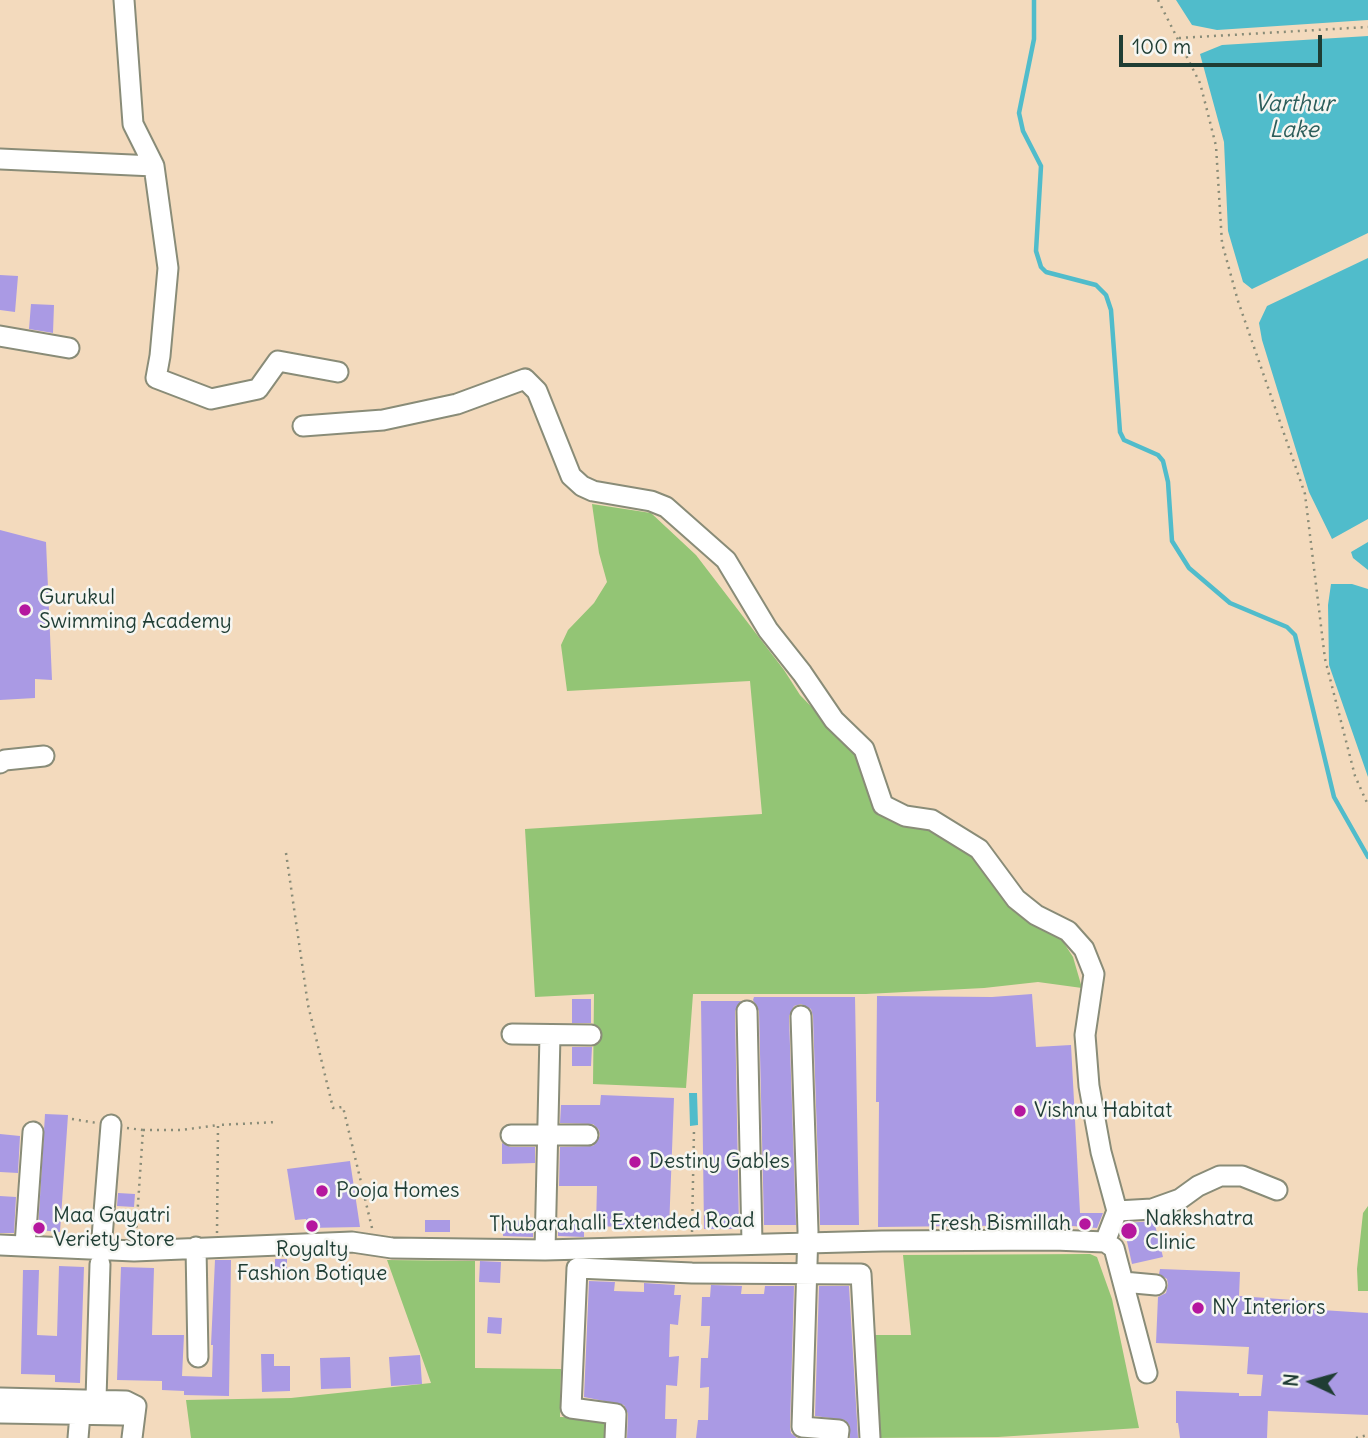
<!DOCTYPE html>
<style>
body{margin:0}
#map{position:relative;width:1368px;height:1438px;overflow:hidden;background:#f3dabd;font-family:Delius,sans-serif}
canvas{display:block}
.north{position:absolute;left:1277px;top:1347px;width:70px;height:70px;-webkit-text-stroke:5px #f6f6f2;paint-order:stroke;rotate:275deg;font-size:19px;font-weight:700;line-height:28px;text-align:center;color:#1f3d34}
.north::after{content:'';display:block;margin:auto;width:24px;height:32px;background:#1f3d34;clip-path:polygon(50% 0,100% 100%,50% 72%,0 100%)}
.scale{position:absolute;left:1119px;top:35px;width:203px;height:32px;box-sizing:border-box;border:4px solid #1f3d34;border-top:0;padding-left:9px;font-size:21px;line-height:24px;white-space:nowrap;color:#1f3d34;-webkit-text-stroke:5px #f6f6f2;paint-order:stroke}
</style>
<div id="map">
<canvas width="1368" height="1438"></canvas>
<div class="north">N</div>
<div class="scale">100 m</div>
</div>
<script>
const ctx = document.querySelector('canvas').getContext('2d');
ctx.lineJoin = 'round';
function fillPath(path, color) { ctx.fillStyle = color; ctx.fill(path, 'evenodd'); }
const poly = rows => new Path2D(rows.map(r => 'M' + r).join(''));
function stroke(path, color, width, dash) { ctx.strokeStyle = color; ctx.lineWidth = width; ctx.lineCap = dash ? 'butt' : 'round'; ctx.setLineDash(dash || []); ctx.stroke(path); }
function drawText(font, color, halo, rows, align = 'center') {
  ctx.font = font + ' Delius,sans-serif'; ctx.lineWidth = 5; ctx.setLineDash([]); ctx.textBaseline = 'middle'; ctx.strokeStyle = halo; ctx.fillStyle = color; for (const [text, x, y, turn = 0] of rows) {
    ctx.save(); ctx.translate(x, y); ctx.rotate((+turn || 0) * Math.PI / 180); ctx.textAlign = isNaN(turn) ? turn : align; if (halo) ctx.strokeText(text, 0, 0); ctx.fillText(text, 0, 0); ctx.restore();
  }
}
fillPath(poly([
 [592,504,651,513,696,555,784,670,800,695,858,755,878,813,901,825,927,828,972,857,1008,903,1060,937,1073,957,1082,988,1038,982,984,988,866,994,693,994,686,1088,593,1084,594,994,535,997,525,829,762,814,750,681,567,691,561,645,568,630,594,603,607,582,599,553],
 [1368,1206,1368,1291,1358,1291,1357,1269,1363,1213],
 [1090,1254,1097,1257,1112,1299,1139,1428,998,1437,871,1438,863,1335,911,1335,903,1255],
 [387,1260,475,1261,475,1368,561,1369,560,1417,608,1418,608,1438,191,1438,186,1400,291,1398,431,1383]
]), '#93c575');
fillPath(poly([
 [1176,0,1368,0,1368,20,1217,30,1192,25],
 [1368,36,1368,233,1252,289,1243,282,1228,231,1224,142,1200,54,1222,45],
 [1368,258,1368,519,1332,539,1309,492,1262,340,1259,323,1267,306],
 [1368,542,1368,570,1353,558,1351,552],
 [1331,584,1352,584,1368,589,1368,777,1329,665,1328,605],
 [689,1093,697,1093,698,1125,690,1126]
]), '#50bccb');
stroke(poly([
 [1034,0,1034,39,1019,113,1023,131,1041,166,1036,251,1041,267,1046,272,1096,285,1106,295,1111,310,1120,432,1124,440,1158,455,1163,461,1168,482,1172,541,1189,568,1230,603,1287,627,1295,635,1334,797,1368,857]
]), '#50bccb', 4.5);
fillPath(poly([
 [0,275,18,276,15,312,0,310],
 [31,304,54,305,53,333,29,329],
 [0,530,46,542,52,680,35,679,35,698,0,700],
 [1032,994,1036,1047,1071,1045,1080,1213,1103,1213,1097,1228,1060,1225,878,1227,879,1102,876,1102,877,996,992,997],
 [754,997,855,997,859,1225,820,1225,813,1016,811,1009,801,1004,794,1006,789,1016,796,1225,764,1225,759,1011,753,1000],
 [572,999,591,999,591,1023,572,1023],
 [701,1001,741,1001,735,1011,739,1229,704,1229],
 [572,1047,592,1047,591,1066,572,1066],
 [601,1095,674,1098,669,1229,596,1226,597,1186,559,1186,560,1147,593,1146,600,1136,599,1130,593,1124,560,1123,561,1105,600,1105],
 [45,1114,68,1115,60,1232,38,1230],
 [0,1134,20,1136,18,1173,0,1172],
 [502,1143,510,1147,535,1147,535,1163,502,1164],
 [350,1161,360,1227,307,1228,306,1219,295,1220,287,1169],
 [118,1193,135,1194,134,1207,117,1206],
 [0,1196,16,1197,14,1233,0,1233],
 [558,1218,584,1219,584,1237,558,1236],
 [425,1220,450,1220,450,1232,425,1232],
 [503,1220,533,1221,533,1237,503,1236],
 [1154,1221,1163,1257,1132,1264,1124,1228,1126,1223],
 [275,1259,287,1259,287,1272,275,1273],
 [215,1260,231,1260,229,1396,184,1395,184,1391,162,1390,162,1381,117,1380,121,1267,154,1268,152,1335,184,1335,182,1376,212,1377,213,1345,211,1345],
 [480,1261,501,1262,500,1283,479,1282],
 [59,1266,84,1267,80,1383,55,1382,55,1375,21,1374,23,1270,39,1270,37,1335,57,1336],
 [1160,1269,1240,1272,1239,1296,1306,1301,1306,1309,1368,1313,1368,1415,1268,1411,1267,1438,1180,1438,1178,1423,1176,1423,1176,1391,1239,1393,1239,1396,1261,1396,1263,1375,1247,1374,1249,1347,1156,1343,1158,1297,1166,1293,1168,1285,1167,1279,1159,1274],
 [589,1281,615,1282,614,1291,644,1292,644,1283,675,1285,674,1295,681,1295,678,1325,670,1324,669,1357,679,1356,677,1386,666,1385,665,1419,677,1419,676,1438,627,1438,628,1414,624,1405,584,1397],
 [711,1285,742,1286,741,1294,764,1294,765,1286,794,1286,790,1427,791,1433,797,1438,696,1438,698,1420,708,1420,709,1387,700,1388,701,1358,708,1358,710,1326,701,1326,702,1297,710,1297],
 [819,1286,849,1286,858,1438,850,1438,850,1426,845,1420,815,1416],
 [488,1317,502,1318,501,1334,487,1333],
 [261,1354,274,1354,274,1366,290,1366,290,1391,262,1392],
 [420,1355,422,1384,391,1386,389,1357],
 [350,1357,351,1388,321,1389,320,1358]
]), '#aa9ae4');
const minor = poly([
 [124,0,133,124,154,166,168,268,160,356,156,378,211,399,258,389,278,361,338,372],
 [0,159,154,166],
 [0,336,69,348],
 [303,426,383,420,457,404,525,379,537,391,571,476,582,486,593,491,651,501,666,507,726,560,768,630,802,673,834,720,864,749,883,805,905,816,932,820,979,849,1016,899,1036,915,1068,931,1084,949,1094,974,1085,1035,1089,1086,1101,1152,1117,1211,1105,1242],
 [0,763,5,760,44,756],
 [747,1011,752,1243],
 [801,1016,808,1231,802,1427,839,1430,838,1438],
 [512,1034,591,1035],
 [511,1135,588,1135],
 [1117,1211,1152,1209,1180,1199,1198,1186,1220,1176,1242,1176,1277,1190],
 [0,1245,134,1251,352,1242,392,1248,545,1250,882,1241,1054,1240,1105,1242,1114,1248,1147,1373],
 [25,1245,33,1132],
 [196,1247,198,1357],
 [101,1250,111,1125],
 [545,1250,550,1035],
 [1123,1282,1156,1285],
 [0,1398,126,1401,136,1406],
 [96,1399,100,1264],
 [0,1413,123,1415,136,1406],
 [78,1438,80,1414],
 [132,1438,136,1406],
 [615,1438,616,1414,571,1408,577,1268,692,1273,861,1274,870,1438]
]);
stroke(minor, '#898c78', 23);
stroke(poly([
 [1158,0,1200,83,1208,114,1216,146,1222,243,1238,301,1305,494,1325,659,1355,776,1368,805],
 [1179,38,1368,27],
 [286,853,308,1005,333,1108,343,1107,372,1228],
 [72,1119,97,1123],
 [127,1128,143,1130,136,1234],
 [143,1130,182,1130,218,1125],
 [692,1232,694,1130],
 [217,1233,218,1125,277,1122],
 [1356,1438,1368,1435]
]), '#898c78', 2.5, [2, 5]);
stroke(minor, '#fff', 19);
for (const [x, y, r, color] of [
 [25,610,7,"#b5179e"],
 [1020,1111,7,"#b5179e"],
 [635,1162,7,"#b5179e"],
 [322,1191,7,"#b5179e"],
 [1085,1224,7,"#b5179e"],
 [312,1226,7,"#b5179e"],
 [39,1228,7,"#b5179e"],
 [1129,1231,9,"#b5179e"],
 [1198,1308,7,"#b5179e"]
]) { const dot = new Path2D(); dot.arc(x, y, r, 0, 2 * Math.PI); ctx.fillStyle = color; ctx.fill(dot); stroke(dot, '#f6f6f2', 2.5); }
drawText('21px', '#1f3d34', '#f6f6f2', [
 ["Gurukul",39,598],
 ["Swimming Academy",39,622],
 ["Vishnu Habitat",1034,1111],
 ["Destiny Gables",649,1162],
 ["Pooja Homes",336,1191],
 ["Maa Gayatri",53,1216],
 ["Veriety Store",53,1240],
 ["Nakkshatra",1145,1219],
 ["Clinic",1145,1243],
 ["Fresh Bismillah",1071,1224,"right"],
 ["Royalty",312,1250,"center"],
 ["Fashion Botique",312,1274,"center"],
 ["NY Interiors",1212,1308]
], 'left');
drawText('21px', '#1f3d34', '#f6f6f2', [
 ["Thubarahalli Extended Road",622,1223,-1]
]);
drawText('italic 23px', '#2b5d5a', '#f6f6f2', [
 ["Varthur",1294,104],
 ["Lake",1294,130]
]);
</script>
